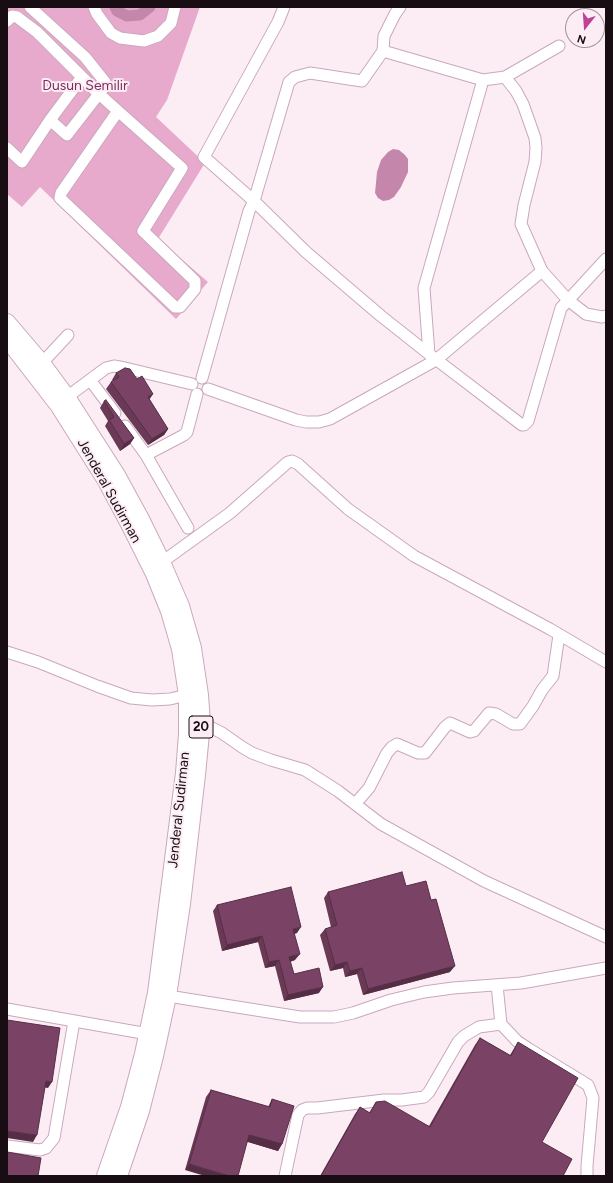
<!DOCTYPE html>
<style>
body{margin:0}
#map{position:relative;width:613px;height:1183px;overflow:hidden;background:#fcedf5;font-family:Figtree,sans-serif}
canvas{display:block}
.frame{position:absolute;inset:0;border:8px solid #180d13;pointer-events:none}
.north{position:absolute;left:565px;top:8px;width:40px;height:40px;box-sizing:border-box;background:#fcedf5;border:1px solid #a1939b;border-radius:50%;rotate:197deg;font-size:11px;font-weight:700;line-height:16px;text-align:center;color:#180d13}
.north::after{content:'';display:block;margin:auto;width:14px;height:18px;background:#bf4394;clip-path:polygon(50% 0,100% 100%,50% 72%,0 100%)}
</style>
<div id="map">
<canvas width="613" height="1183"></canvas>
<div class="frame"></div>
<div class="north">N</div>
</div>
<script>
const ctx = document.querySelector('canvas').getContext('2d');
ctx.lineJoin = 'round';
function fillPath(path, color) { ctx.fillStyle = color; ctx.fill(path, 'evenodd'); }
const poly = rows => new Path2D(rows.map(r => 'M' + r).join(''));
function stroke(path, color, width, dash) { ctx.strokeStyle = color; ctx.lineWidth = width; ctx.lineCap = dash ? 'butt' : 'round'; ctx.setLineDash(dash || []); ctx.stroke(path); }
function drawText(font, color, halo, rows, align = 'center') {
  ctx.font = font + ' Figtree,sans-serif'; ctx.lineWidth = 4; ctx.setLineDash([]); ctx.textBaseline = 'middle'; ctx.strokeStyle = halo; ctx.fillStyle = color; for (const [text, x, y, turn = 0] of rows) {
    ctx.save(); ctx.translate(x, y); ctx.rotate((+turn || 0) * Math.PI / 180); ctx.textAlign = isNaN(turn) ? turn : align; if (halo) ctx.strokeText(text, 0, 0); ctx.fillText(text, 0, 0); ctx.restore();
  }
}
fillPath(poly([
 [7,7,200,7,167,100,156,117,205,163,158,239,208,282,176,319,40,187,22,207,7,194]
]), '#e7aacd');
fillPath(poly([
 [393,149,399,150,405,155,408,159,408,172,401,187,394,197,389,200,383,201,378,198,375,193,377,172,381,160,388,152]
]), '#c586ab');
stroke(poly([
 [115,7,117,11,127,16,140,15,150,7]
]), '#c586ab', 11);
const minor = poly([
 [30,7,85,57,105,82,105,86,67,135,50,120],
 [94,7,97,14,111,33,120,38,144,41,158,36,171,23,175,7],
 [284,7,278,22,204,157,254,201,306,252,381,316,429,354,522,425,524,425,528,421,561,308,606,259],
 [7,21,12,16,17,17,37,32,98,93,118,111,182,168,143,231,195,281,195,289,180,307,175,307,60,198,61,193,118,111],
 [383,51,483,80,505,77,559,46],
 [505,77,516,91,523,104,535,138,536,148,535,162,524,205,521,224,542,271,568,300,586,314,602,317,606,316],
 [7,148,22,162,50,120,82,77],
 [429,354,424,288,483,80],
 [42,363,68,335],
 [202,378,249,211,254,201,289,82,295,77,310,73,362,81,383,51,384,36,395,14,400,7],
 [90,380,115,413],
 [208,389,296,420,306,422,319,422,330,419,436,360,542,271],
 [67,397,106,368,114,366,125,368,192,384],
 [125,426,146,455,188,528],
 [146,455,184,435,187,432,197,394],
 [162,562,230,513,288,462,292,461,298,464,348,509,414,556,550,629,606,662],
 [7,652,38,662,97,686,131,698,152,700,170,699,187,695],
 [202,723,222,733,242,747,252,753,271,760,305,770,338,791,381,824,484,881,606,937],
 [355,804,369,788,387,753,392,747,397,744,418,753,425,753,445,727,450,723,470,732,474,731,489,713,496,714,513,724,520,724,533,706,542,690,553,676,559,635],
 [497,985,501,1024,517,1041,529,1049,588,1085,593,1098,587,1166,587,1176],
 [168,996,300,1017,334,1017,353,1013,391,1000,424,992,453,988,521,983,606,968],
 [7,1009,148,1034],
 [7,1146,40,1150,46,1148,54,1138,74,1021],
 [285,1176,298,1115,302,1110,307,1108,317,1108,384,1100,402,1100,424,1097,429,1092,458,1042,464,1036,479,1027,501,1024]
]);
const highway = poly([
 [7,322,42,363,67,397,117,475,141,519,162,562,181,606,193,648,200,695,202,723,197,775,182,904,168,996,155,1056,141,1111,119,1176],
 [7,339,58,405,106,481,130,526,154,574,169,611,180,649,187,695,187,734,184,773,156,993,143,1054,129,1107,105,1176]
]);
stroke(minor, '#caa8bb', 13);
stroke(highway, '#caa8bb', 18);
stroke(minor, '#fff', 11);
stroke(highway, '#fff', 16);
fillPath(poly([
 [116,373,137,379,153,394,149,399,168,429,164,435,148,445,106,389,111,382,113,381,112,380],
 [104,401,134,438,130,444,120,451,105,426,108,421,100,408],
 [406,886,450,972,363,995,357,974,345,977,343,968,330,971,320,935,325,929,331,927,324,898,328,892],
 [217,905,297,933,294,934,295,960,290,962,294,974,319,993,284,1001,275,966,265,968,258,942,222,951,213,911],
 [480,1038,510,1055,518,1042,542,1142,563,1176,320,1176,355,1114,360,1107,369,1113,376,1102,429,1126,475,1045],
 [211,1090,268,1107,272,1099,282,1144,278,1151,248,1142,185,1170,206,1097]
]), '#693956');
fillPath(poly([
 [153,394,149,400,148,397],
 [168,429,164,435,148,445,152,439],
 [134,438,130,444,120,451,124,444],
 [301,927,297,933,288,935,293,929],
 [262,936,258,942,222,951,227,945],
 [300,954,295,960,285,963,289,957],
 [279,960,275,966,265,968,269,962],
 [347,962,343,968,330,971,335,965],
 [455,966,450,972,363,995,368,989],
 [362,968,357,974,345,977,350,971],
 [323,987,319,993,284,1001,288,995],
 [46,1081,52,1082,48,1088,41,1087],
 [7,1131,37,1135,33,1142,7,1138],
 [249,1135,282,1144,278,1151,245,1141],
 [189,1164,230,1176,205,1176,185,1170]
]), '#552e46');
const building = poly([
 [125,368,130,369,137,379,142,376,153,394,148,397,168,429,152,439,111,382,119,377,116,373,125,368],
 [106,400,134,438,124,444,109,420,114,417,104,401,106,400],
 [402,872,406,886,426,881,431,900,436,899,455,966,368,989,362,968,350,971,347,962,335,965,325,929,337,925,328,892,402,872],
 [291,887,301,927,293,929,300,954,289,957,294,974,319,968,323,987,288,995,279,960,269,962,262,936,227,945,217,905,291,887],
 [7,1020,60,1028,52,1082,46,1081,37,1135,7,1131,7,1020],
 [480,1038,511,1056,518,1042,578,1078,542,1142,572,1159,563,1176,321,1176,360,1107,370,1113,376,1102,385,1101,430,1127,480,1038],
 [211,1090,270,1107,272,1099,294,1106,282,1144,249,1135,238,1176,230,1176,189,1164,211,1090],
 [7,1152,41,1158,38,1176,7,1176,7,1152]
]);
fillPath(building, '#7a4264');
stroke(building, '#552e46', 1);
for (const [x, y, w] of [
 [201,727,24]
]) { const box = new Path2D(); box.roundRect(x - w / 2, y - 11, w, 22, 3); ctx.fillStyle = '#fcedf5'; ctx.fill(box); stroke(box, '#180d13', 1); }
drawText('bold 13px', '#180d13', null, [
 ["20",201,727]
]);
drawText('14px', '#7a2e5e', '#fcedf5', [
 ["Dusun Semilir",85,86]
]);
drawText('14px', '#180d13', '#fcedf5', [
 ["Jenderal Sudirman",109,491,61],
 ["Jenderal Sudirman",179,810,-84]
]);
</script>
